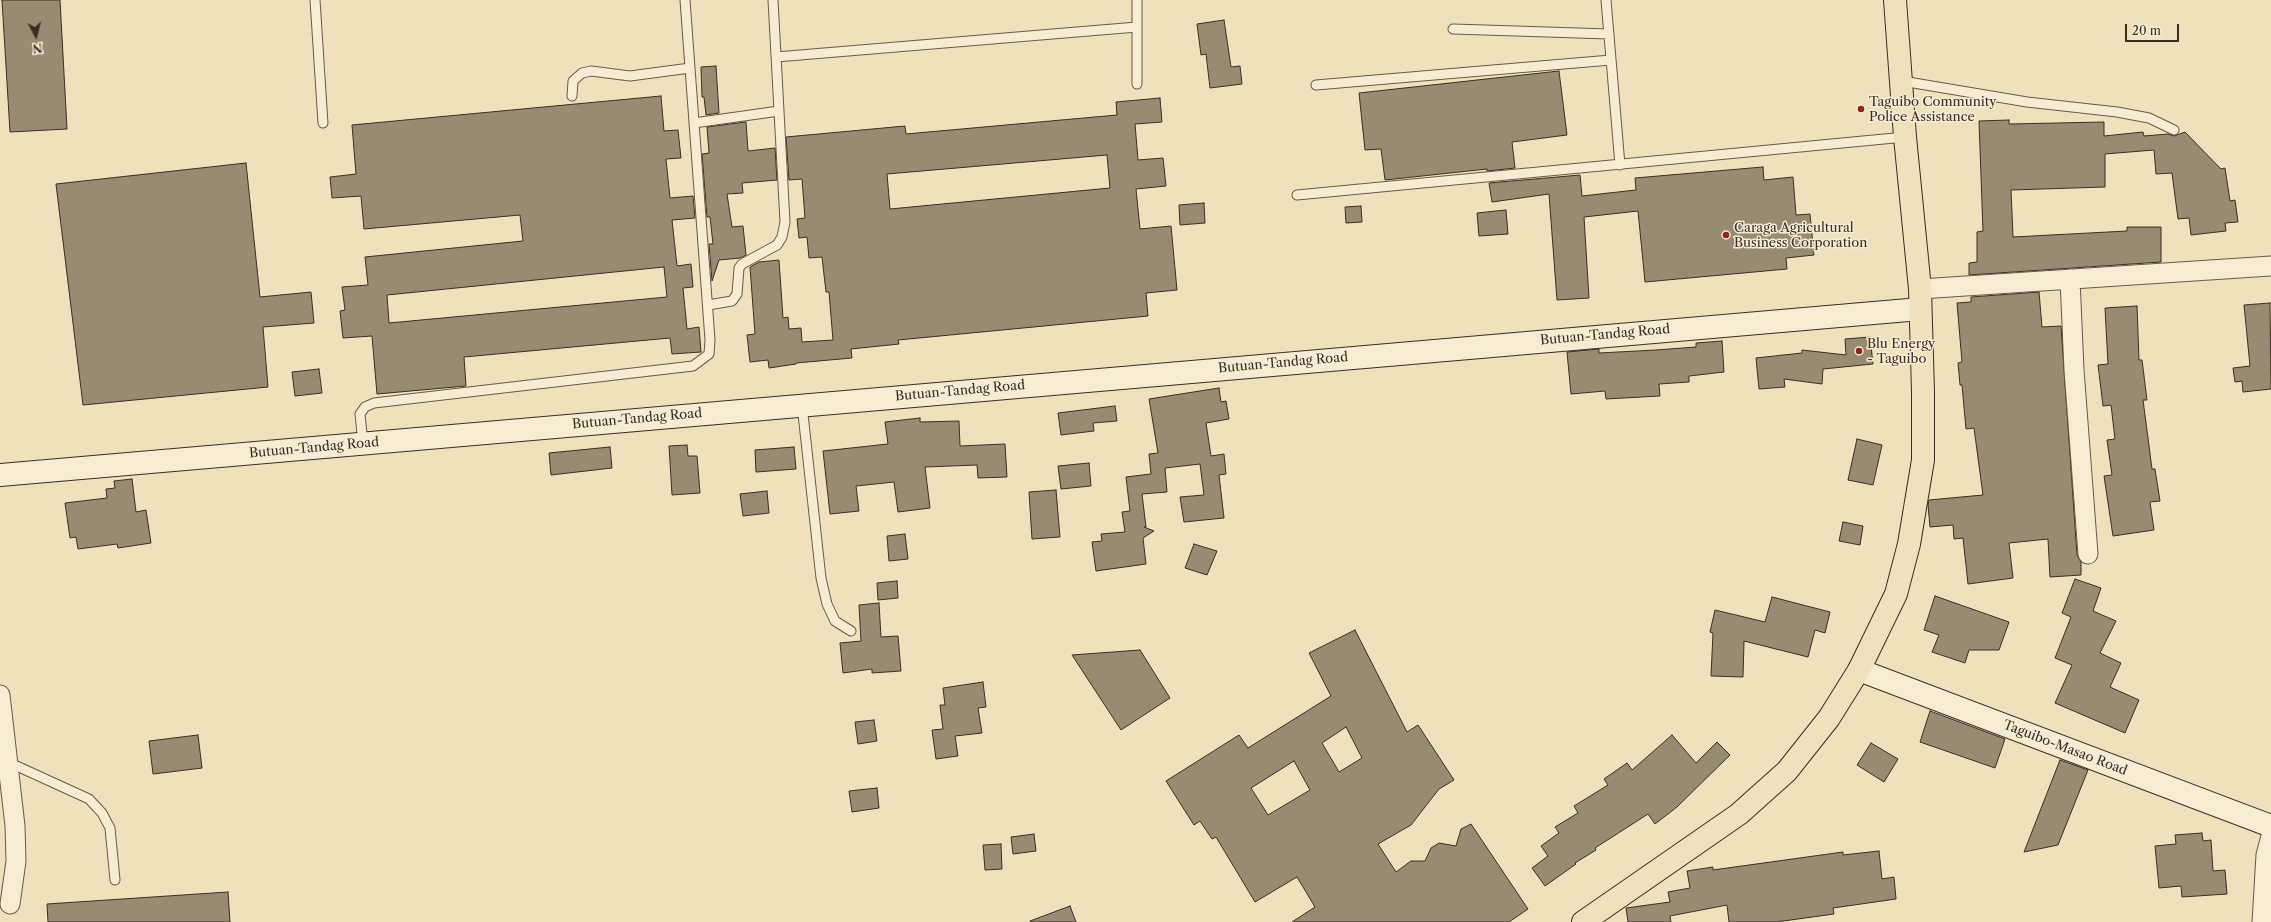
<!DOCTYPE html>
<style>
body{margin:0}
#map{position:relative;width:2271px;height:922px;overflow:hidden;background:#efe1bb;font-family:"Libre Caslon Text",serif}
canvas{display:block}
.north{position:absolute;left:16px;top:16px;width:40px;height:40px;-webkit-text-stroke:3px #f5ecd3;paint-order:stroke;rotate:173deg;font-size:11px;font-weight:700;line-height:16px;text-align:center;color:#392e26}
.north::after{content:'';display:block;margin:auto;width:14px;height:18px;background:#392e26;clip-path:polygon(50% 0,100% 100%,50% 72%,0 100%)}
.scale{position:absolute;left:2125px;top:24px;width:54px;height:18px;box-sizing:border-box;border:2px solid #392e26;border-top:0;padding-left:5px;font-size:12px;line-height:14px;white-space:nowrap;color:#392e26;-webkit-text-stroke:3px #f5ecd3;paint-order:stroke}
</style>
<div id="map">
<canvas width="2271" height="922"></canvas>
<div class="north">N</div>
<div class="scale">20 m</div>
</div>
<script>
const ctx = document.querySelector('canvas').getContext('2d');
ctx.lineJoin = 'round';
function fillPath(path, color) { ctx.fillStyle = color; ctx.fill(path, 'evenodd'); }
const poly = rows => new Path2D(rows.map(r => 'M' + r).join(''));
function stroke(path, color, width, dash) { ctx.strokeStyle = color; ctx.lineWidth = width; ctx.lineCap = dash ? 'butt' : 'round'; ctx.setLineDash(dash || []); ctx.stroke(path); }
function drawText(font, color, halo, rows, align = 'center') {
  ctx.font = font + ' "Libre Caslon Text",serif'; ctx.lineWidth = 3; ctx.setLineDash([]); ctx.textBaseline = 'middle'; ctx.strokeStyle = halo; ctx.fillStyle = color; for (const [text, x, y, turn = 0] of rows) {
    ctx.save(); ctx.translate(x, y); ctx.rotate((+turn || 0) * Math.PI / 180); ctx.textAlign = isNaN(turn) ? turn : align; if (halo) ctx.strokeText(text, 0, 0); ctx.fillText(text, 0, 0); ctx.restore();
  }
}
const building = poly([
 [2,0,60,0,67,129,10,132,2,0],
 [1224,20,1231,67,1240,66,1242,84,1210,88,1206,54,1201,55,1197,24,1224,20],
 [716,66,719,113,706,115,704,97,702,97,701,67,716,66],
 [1559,71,1567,135,1512,142,1515,168,1487,171,1487,169,1385,180,1381,149,1365,150,1359,93,1559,71],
 [661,96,664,131,678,130,681,158,666,159,670,198,693,196,695,218,672,220,677,266,691,264,693,287,683,288,687,329,699,327,701,352,672,354,670,338,464,357,466,386,377,394,372,336,343,338,340,311,345,310,342,287,368,285,365,257,523,241,520,215,364,229,361,196,332,198,330,177,356,174,352,125,661,96],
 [664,267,667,297,389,323,387,295,664,267],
 [1160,98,1162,122,1135,124,1138,160,1163,158,1166,186,1136,189,1140,229,1171,226,1177,290,1146,293,1148,316,898,340,899,344,851,349,852,358,796,363,796,364,769,368,768,360,750,362,747,335,755,334,750,267,759,262,779,260,783,318,788,317,789,329,801,328,802,342,833,340,829,292,826,292,822,257,809,258,807,237,799,238,797,219,805,218,802,179,789,180,786,137,905,126,906,134,1117,115,1116,102,1160,98],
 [1107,155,1110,188,890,209,887,174,1107,155],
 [2009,120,2009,124,2104,122,2104,136,2143,132,2144,136,2168,134,2174,136,2185,132,2221,169,2225,168,2230,201,2235,200,2238,222,2225,223,2226,231,2191,235,2189,218,2178,219,2172,173,2156,174,2154,150,2105,154,2105,187,2011,190,2013,237,2127,231,2127,227,2161,227,2161,262,1969,275,1969,263,1977,262,1977,232,1983,231,1979,121,2009,120],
 [746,122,748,151,775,148,777,180,742,183,743,193,727,194,732,227,743,226,746,255,740,258,719,260,712,281,709,244,713,244,710,217,707,217,702,154,709,153,707,127,746,122],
 [246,163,260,297,311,292,314,323,263,327,268,387,83,405,56,184,246,163],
 [1763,167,1764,180,1793,177,1796,215,1810,214,1814,255,1786,258,1787,269,1645,282,1638,211,1584,217,1589,298,1557,300,1549,194,1492,202,1489,183,1580,175,1582,196,1636,190,1635,178,1763,167],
 [1204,203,1205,223,1180,225,1179,205,1204,203],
 [1361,206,1362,222,1346,223,1345,207,1361,206],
 [1506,210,1508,234,1479,236,1477,213,1506,210],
 [2039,292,2042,327,2061,326,2077,555,2081,562,2081,575,2050,577,2048,539,2009,543,2013,578,1968,584,1963,538,1954,539,1953,525,1930,527,1928,505,1929,500,1983,495,1974,428,1966,429,1962,385,1960,385,1958,363,1962,362,1957,303,1971,302,1971,297,2039,292],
 [2270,303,2271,389,2243,392,2242,381,2235,382,2233,368,2250,366,2244,305,2270,303],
 [2137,306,2139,360,2142,360,2147,400,2143,400,2152,469,2155,469,2160,501,2150,502,2154,530,2113,536,2104,476,2112,475,2107,440,2115,439,2111,405,2103,406,2098,365,2108,364,2105,308,2137,306],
 [1870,337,1873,364,1823,369,1822,384,1784,379,1785,387,1759,389,1756,358,1802,353,1802,350,1846,355,1845,339,1870,337],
 [1722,341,1724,372,1689,376,1689,382,1659,384,1660,396,1606,399,1605,391,1571,394,1567,352,1599,349,1599,353,1656,350,1696,347,1696,343,1722,341],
 [319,369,322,393,295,396,292,372,319,369],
 [1219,388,1221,402,1226,401,1229,419,1206,423,1211,456,1224,454,1226,474,1219,475,1224,518,1184,522,1180,497,1204,495,1200,464,1165,468,1167,492,1142,494,1146,527,1144,527,1154,531,1143,538,1146,564,1096,571,1092,542,1102,541,1101,534,1125,532,1122,512,1130,511,1126,477,1151,474,1149,454,1158,453,1149,399,1219,388],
 [1115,406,1117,421,1093,423,1094,431,1061,435,1058,413,1115,406],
 [920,418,920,422,959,421,960,446,1005,444,1007,477,978,478,977,465,925,467,930,508,898,512,894,482,856,486,859,511,830,514,823,451,888,444,885,422,920,418],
 [1857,439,1882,445,1873,485,1848,480,1857,439],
 [687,445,688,456,697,456,700,493,672,495,669,446,687,445],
 [610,447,612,468,551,475,549,453,610,447],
 [794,447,796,469,756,472,755,450,794,447],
 [1089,463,1091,486,1061,489,1058,466,1089,463],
 [132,479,136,512,146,510,151,543,118,548,117,544,78,549,76,537,70,538,65,503,107,498,106,489,115,488,114,481,132,479],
 [1056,490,1060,537,1032,539,1029,492,1056,490],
 [767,491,769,513,743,516,740,494,767,491],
 [1843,522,1863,526,1860,545,1839,541,1843,522],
 [905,534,908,559,889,561,887,536,905,534],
 [1194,544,1217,551,1207,575,1185,568,1194,544],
 [2075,579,2101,588,2093,611,2116,621,2100,653,2121,663,2110,687,2139,700,2125,733,2055,703,2072,665,2055,658,2071,617,2062,613,2075,579],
 [897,581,898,598,878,600,877,583,897,581],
 [1935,596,2009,622,1999,650,1969,650,1965,663,1932,652,1939,635,1924,630,1935,596],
 [1772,597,1830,612,1825,633,1815,630,1808,657,1744,641,1743,677,1711,676,1713,633,1710,632,1715,610,1765,622,1772,597],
 [879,603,881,637,898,636,901,671,872,673,872,669,843,673,840,643,861,641,859,605,879,603],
 [1355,630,1407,732,1418,725,1454,780,1439,789,1411,825,1378,844,1396,872,1411,861,1425,861,1431,848,1439,843,1456,846,1461,829,1471,824,1528,909,1509,922,1292,922,1315,907,1297,877,1255,902,1216,837,1212,839,1200,821,1194,825,1166,781,1239,735,1248,748,1331,696,1309,653,1355,630],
 [1346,727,1362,758,1339,772,1322,743,1346,727],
 [1294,761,1310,790,1268,815,1251,788,1294,761],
 [1140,650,1170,698,1121,730,1072,655,1140,650],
 [983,682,986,707,978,708,982,733,955,736,958,756,936,759,932,730,943,729,940,705,945,705,943,688,983,682],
 [1930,711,2005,739,1995,768,1920,742,1930,711],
 [874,720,877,741,858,744,855,722,874,720],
 [198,735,202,768,153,774,149,741,198,735],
 [1672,735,1696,763,1717,742,1730,755,1677,807,1655,824,1648,814,1595,848,1596,850,1575,863,1576,864,1545,886,1532,868,1548,856,1541,846,1559,833,1555,827,1578,813,1574,806,1608,785,1604,779,1627,763,1632,770,1672,735],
 [1871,743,1898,759,1884,782,1857,765,1871,743],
 [2060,760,2088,770,2058,845,2024,852,2060,760],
 [877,788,879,808,852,812,849,791,877,788],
 [2202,833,2203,841,2211,840,2213,871,2225,870,2227,894,2182,897,2181,886,2159,888,2155,846,2176,844,2175,835,2202,833],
 [1034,834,1036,851,1013,854,1011,837,1034,834],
 [1001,844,1002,869,985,870,983,845,1001,844],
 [1879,851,1882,879,1894,877,1896,899,1833,908,1834,914,1776,922,1729,922,1727,905,1670,916,1671,922,1628,922,1626,908,1670,902,1668,892,1690,888,1687,871,1713,867,1713,870,1843,852,1843,855,1879,851],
 [228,892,230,922,48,922,47,904,228,892],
 [1070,906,1076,922,1030,922,1030,921,1070,906]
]);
fillPath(building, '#988b73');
stroke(building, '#392e26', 1);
const service = poly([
 [315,0,323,123],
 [1606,0,1620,165],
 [1453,29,1609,34],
 [776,57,1137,27],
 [1902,81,2027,102,2117,112,2149,118,2174,130],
 [1137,84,1137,0],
 [1316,85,1611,60],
 [572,96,573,81,582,73,591,71,630,76,690,68],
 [694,123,779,111],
 [1297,195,1905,137],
 [708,305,732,301,737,294,739,268,742,264,777,245,782,237,785,222,773,0],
 [802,405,821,578,827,604,835,621,851,631],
 [363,444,360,414,365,407,374,403,693,366,709,354,710,340,685,0],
 [8,762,89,799,102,813,110,828,115,880]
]);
const minor = poly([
 [2070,279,2074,370,2088,554],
 [1920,289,2271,266],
 [0,695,15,826,16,861,10,904],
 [2262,922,2266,855,2271,836]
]);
const secondary = poly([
 [0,475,1920,309],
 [1859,670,2271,826]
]);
const trunk = poly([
 [1583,922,1739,814,1787,771,1829,718,1859,670,1896,594,1909,544,1923,460,1923,392,1920,289,1905,137,1895,0]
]);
stroke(service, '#665b4b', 11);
stroke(minor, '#665b4b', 21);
stroke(secondary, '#392e26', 24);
stroke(trunk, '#392e26', 24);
stroke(service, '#f5ecd3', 9);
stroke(minor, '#f5ecd3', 19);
stroke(secondary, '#f5ecd3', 22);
stroke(trunk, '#efe1bb', 22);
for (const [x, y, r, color] of [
 [1861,109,4,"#8f2418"],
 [1726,235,4,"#8f2418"],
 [1859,351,4,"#8f2418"]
]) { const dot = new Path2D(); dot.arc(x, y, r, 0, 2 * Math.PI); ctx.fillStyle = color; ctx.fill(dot); stroke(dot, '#f5ecd3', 1.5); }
drawText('13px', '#392e26', '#f5ecd3', [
 ["Taguibo Community",1869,102],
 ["Police Assistance",1869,117],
 ["Caraga Agricultural",1734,228],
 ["Business Corporation",1734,243],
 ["Blu Energy",1867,344],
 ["- Taguibo",1867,359]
], 'left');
drawText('13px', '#392e26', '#f5ecd3', [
 ["Butuan-Tandag Road",1605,335,-5],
 ["Butuan-Tandag Road",1283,363,-5],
 ["Butuan-Tandag Road",960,391,-5],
 ["Butuan-Tandag Road",637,419,-5],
 ["Butuan-Tandag Road",314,448,-5],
 ["Taguibo-Masao Road",2065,748,21]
]);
</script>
